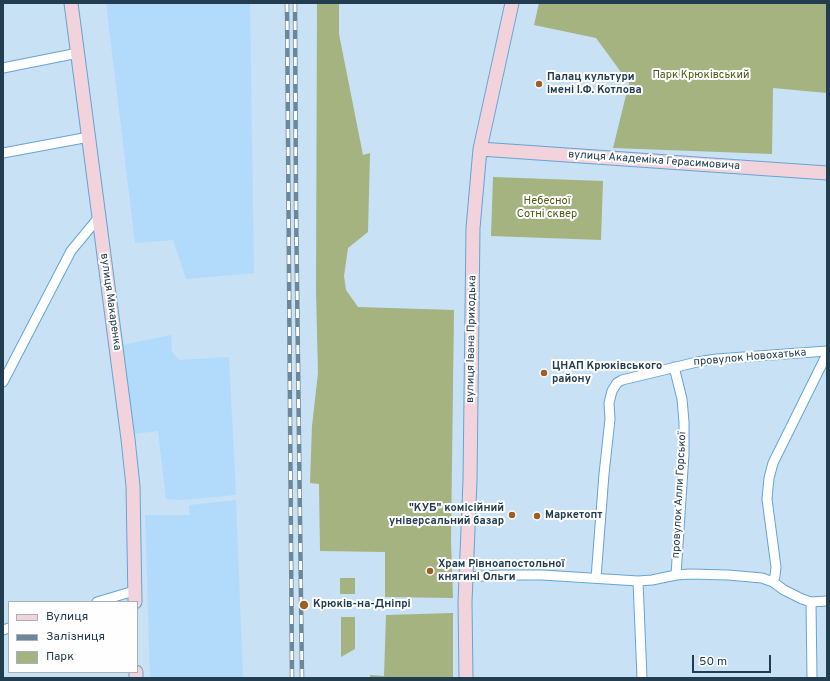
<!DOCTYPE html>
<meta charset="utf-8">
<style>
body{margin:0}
#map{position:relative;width:830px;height:681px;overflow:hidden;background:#c8e1f5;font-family:Overpass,sans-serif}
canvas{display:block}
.frame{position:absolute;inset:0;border:4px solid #223d50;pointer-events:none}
.legend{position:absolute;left:8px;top:601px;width:130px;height:72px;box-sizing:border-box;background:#fefefe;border:1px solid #a6b1b8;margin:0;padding:5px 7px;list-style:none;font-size:12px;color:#223d50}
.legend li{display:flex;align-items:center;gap:8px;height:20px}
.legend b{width:20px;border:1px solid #a6b1b8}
.scale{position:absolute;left:692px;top:655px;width:79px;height:18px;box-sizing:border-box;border:2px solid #223d50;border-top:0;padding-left:5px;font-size:12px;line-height:14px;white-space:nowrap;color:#223d50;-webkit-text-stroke:3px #fefefe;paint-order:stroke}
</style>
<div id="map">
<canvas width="830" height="681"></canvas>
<div class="frame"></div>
<ul class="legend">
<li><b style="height:5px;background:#f2d3dc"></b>Вулиця</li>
<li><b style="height:5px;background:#6c869a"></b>Залізниця</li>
<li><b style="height:11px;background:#a4b380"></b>Парк</li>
</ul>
<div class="scale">50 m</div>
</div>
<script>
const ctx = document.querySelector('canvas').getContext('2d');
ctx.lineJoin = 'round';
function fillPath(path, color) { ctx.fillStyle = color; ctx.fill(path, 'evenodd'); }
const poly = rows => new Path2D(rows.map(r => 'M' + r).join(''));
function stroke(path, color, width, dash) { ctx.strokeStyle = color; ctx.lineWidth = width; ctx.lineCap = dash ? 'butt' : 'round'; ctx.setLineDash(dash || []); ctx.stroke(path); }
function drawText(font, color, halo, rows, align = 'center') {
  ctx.font = font + ' Overpass,sans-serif'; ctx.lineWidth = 4; ctx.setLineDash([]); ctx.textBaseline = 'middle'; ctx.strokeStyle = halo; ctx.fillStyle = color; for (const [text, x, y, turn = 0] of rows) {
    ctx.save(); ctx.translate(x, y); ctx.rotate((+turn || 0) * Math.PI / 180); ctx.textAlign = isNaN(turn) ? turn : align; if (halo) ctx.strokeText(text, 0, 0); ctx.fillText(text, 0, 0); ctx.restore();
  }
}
fillPath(poly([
 [106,3,250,3,254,273,186,279,173,240,135,243],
 [171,335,172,352,179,360,229,357,236,495,181,500,166,499,158,431,133,434,122,345],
 [236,500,243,678,150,678,145,515,190,515,189,505]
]), '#b2dbfb');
fillPath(poly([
 [317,3,339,3,339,34,363,155,370,153,368,232,348,248,344,276,346,290,358,307,454,310,451,541,453,598,385,597,385,552,320,551,319,484,310,483,312,426,318,373,316,290],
 [539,3,827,3,827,93,773,88,772,154,613,148,629,83,596,38,534,25],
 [493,177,603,181,601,240,491,236],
 [340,578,355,578,355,594,340,594],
 [453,613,453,678,370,678,370,675,384,676,386,615],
 [341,617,355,617,355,649,341,657]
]), '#a4b380');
const street = poly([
 [3,68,78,53],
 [3,153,89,137],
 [674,367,682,399,684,422,684,454,676,575],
 [3,382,71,251,99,217],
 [466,577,502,575,542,575,638,581,652,580,676,575,690,574,728,575,762,578,773,582,784,590,802,599,811,602,827,601],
 [596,578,604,474,610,419,609,403,612,391,617,383,622,380,697,362,716,359,827,351],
 [638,581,642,678],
 [773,582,775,576,776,567,767,499,769,478,773,463,827,354],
 [97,602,134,591],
 [811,602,812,678],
 [3,630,9,628]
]);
const secondary = poly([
 [71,3,128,439,133,486,135,602],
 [480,149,827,173],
 [136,672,136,678],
 [466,678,465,602,470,481,473,228,480,149,512,3]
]);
stroke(street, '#65a5d3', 11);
stroke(secondary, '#65a5d3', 15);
stroke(street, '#fff', 9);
stroke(secondary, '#f2d3dc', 13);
const rail = poly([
 [287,3,292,678],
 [295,3,296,203,302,678]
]);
stroke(rail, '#6c869a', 4.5);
stroke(rail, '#fefefe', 3, [9]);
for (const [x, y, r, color] of [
 [539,84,4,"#9d6024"],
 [544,373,4,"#9d6024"],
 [512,515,4,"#9d6024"],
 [537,516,4,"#9d6024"],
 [430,571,4,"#9d6024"],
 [304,605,5,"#9d6024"]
]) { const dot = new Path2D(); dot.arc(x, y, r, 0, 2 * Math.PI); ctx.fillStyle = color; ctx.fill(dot); stroke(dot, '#fefefe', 1.5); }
drawText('11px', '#4c5c13', '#fefefe', [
 ["Парк Крюківський",701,76],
 ["Небесної",547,202],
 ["Сотні сквер",547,215]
]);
drawText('bold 11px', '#223d50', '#fefefe', [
 ["Палац культури",547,78],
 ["імені І.Ф. Котлова",547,91],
 ["ЦНАП Крюківського",552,367],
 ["району",552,380],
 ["\"КУБ\" комісійний",504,509,"right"],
 ["універсальний базар",504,522,"right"],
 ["Маркетопт",545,516],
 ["Храм Рівноапостольної",438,565],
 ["княгині Ольги",438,578],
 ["Крюків-на-Дніпрі",313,605]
], 'left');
drawText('11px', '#223d50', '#fefefe', [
 ["вулиця Академіка Герасимовича",654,161,4],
 ["вулиця Макаренка",110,302,82],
 ["вулиця Івана Приходька",472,339,-89],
 ["провулок Новохатька",750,358,-5],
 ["провулок Алли Горської",680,495,-87]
]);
</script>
